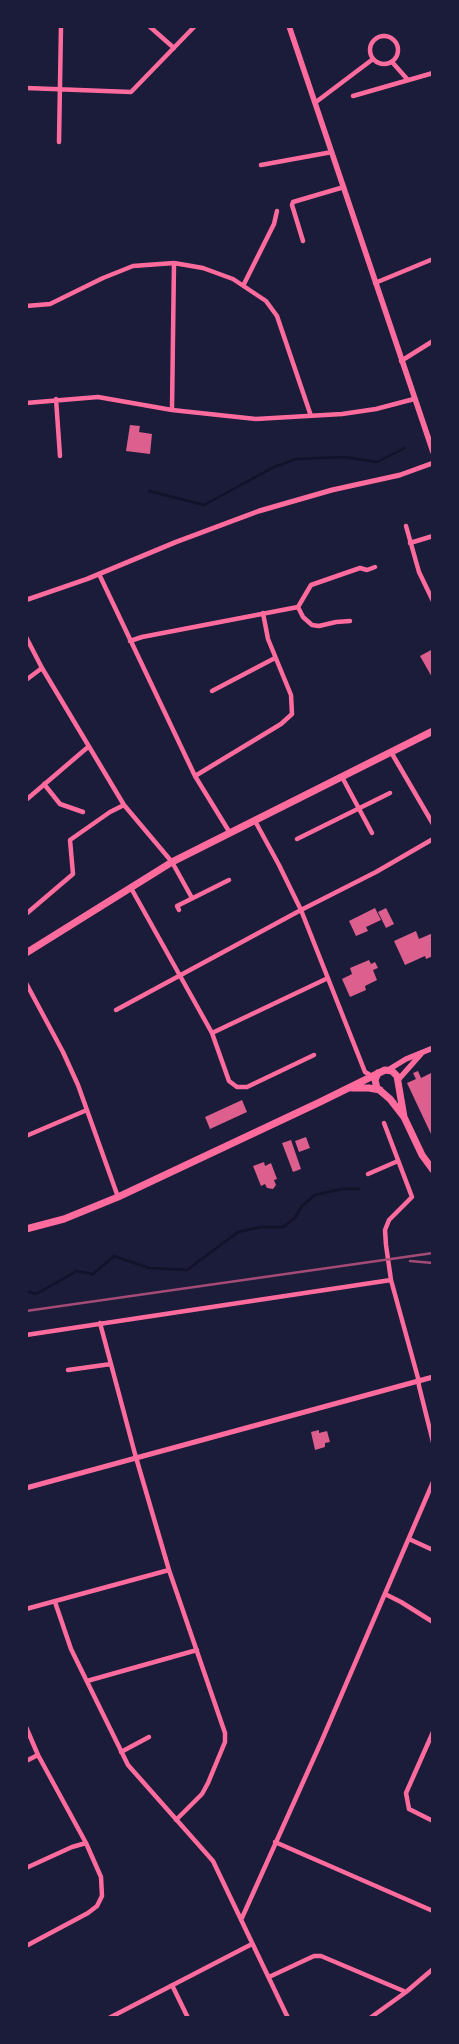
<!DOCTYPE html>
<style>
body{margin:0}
#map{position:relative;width:459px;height:2044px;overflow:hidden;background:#1b1b3a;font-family:Merriweather,serif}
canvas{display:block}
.frame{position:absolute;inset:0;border:28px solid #1b1b3a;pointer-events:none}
</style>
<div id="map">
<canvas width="459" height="2044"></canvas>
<div class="frame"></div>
</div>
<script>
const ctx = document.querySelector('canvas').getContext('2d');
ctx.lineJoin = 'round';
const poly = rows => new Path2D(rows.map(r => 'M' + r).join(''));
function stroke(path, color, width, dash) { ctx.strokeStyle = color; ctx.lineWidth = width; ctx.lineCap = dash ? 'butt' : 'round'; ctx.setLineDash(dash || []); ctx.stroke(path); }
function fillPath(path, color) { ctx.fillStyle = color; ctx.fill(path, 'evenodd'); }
stroke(poly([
 [149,491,204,505,274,467,296,459,344,457,377,462,405,448],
 [26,1291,36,1294,77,1271,93,1274,114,1256,149,1268,187,1270,238,1232,261,1227,283,1227,295,1218,302,1206,315,1195,341,1189,359,1189]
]), '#12122b', 2.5);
fillPath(poly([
 [130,425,140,426,139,432,152,434,150,454,126,451],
 [433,649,433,679,420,656],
 [375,908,381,920,366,927,368,931,356,936,349,921],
 [386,908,394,924,386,928,378,912],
 [416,931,419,939,433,933,433,956,426,959,425,956,405,965,394,941],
 [369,960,371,964,375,962,378,968,373,970,377,980,365,986,366,990,350,997,342,979,352,974,350,968],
 [418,1071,421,1078,431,1073,433,1076,431,1134,407,1083,416,1079,413,1073],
 [242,1100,247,1112,210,1129,205,1117],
 [306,1137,310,1148,299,1152,295,1141],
 [291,1140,301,1169,293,1172,282,1143],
 [264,1162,265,1166,271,1163,277,1179,274,1180,276,1185,273,1189,267,1188,265,1184,261,1186,253,1166],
 [319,1430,319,1433,327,1431,330,1442,325,1443,325,1447,315,1450,311,1432]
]), '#dd5f8e');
stroke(poly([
 [149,26,174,48],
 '370 50a14 14 0 1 1 28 0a14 14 0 1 1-28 0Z',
 [392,62,408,80],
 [26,88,131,92,195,26],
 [353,96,433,73],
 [316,102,373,59],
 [59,142,61,26],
 [261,165,332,152],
 [303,241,292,205,293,202,344,187],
 [375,283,433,259],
 [244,284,274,224,277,211],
 [26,306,50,304,103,278,133,266,174,263,203,268,233,279,266,301,277,316,311,416],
 [401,361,433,341],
 [56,399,60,456],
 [26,403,98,397,172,410,256,419,342,414,376,409,414,399],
 [172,410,174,263],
 [406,526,419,572,433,601],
 [410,543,433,536],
 [99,574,195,776,230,833],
 [298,607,311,585,360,568,367,570,375,567],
 [298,607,303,617,312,625,319,626,336,622,350,621],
 [26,637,42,668,124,805,172,862,192,898],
 [130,641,142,637,298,607],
 [26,680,42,668],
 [212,691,275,658],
 [391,752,433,824],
 [195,776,281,724,292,714,291,695,268,639,263,613],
 [342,777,372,833],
 [44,784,60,804,83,812],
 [26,800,88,747],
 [255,821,279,865,301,910,365,1072,372,1076],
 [297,839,390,793],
 [131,888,212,1033,229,1081,237,1087,247,1087,314,1055],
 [179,910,177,906,229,880],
 [26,914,73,874,70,840,110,812,124,805],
 [26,983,63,1052,78,1085,118,1197],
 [116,1010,301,910,376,872,433,839],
 [212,1033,328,978],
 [384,1123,412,1197,389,1220,385,1230,386,1245,391,1280,418,1378,419,1386,433,1442],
 [26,1136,87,1110],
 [368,1174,398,1161],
 [100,1323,135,1454,169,1570,225,1733,225,1742,208,1783,202,1794,176,1820],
 [26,1335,391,1280],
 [68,1370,111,1364],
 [409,1539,433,1550],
 [385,1594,401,1602,433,1622],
 [55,1602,71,1649,128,1765,213,1861,288,2018],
 [26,1609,169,1570],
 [87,1681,197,1650],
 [26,1727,38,1755,86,1843,101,1877,102,1896,97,1906,88,1913,26,1946],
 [433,1732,406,1793,409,1809,433,1821],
 [121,1752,149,1737],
 [26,1761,38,1755],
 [275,1842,433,1911],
 [26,1868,72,1847,86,1843],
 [241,1920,322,1740,433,1482],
 [269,1977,314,1956,321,1956,406,1992],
 [172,1985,188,2018],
 [109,2018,252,1944],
 [370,2018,406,1992,433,1969]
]), '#ff6b9d', 4.5);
stroke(poly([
 [26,600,87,579,176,542,259,511,332,490,400,475,433,463],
 [26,1488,433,1377]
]), '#ff6b9d', 5);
stroke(poly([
 [289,26,433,452],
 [388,1070,406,1059,433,1048],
 [398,1080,421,1054]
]), '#ff6b9d', 5.5);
stroke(poly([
 [26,953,172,862,433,731],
 [378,1073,375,1080,377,1088,390,1099,404,1117,422,1155,433,1170],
 [352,1088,369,1088,380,1090],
 [26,1229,64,1219,118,1197,320,1102,385,1070,392,1071,397,1076,404,1117]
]), '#ff6b9d', 7);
stroke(poly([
 [410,1261,433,1263],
 [26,1311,433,1253]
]), '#a44b75', 2.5);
</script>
